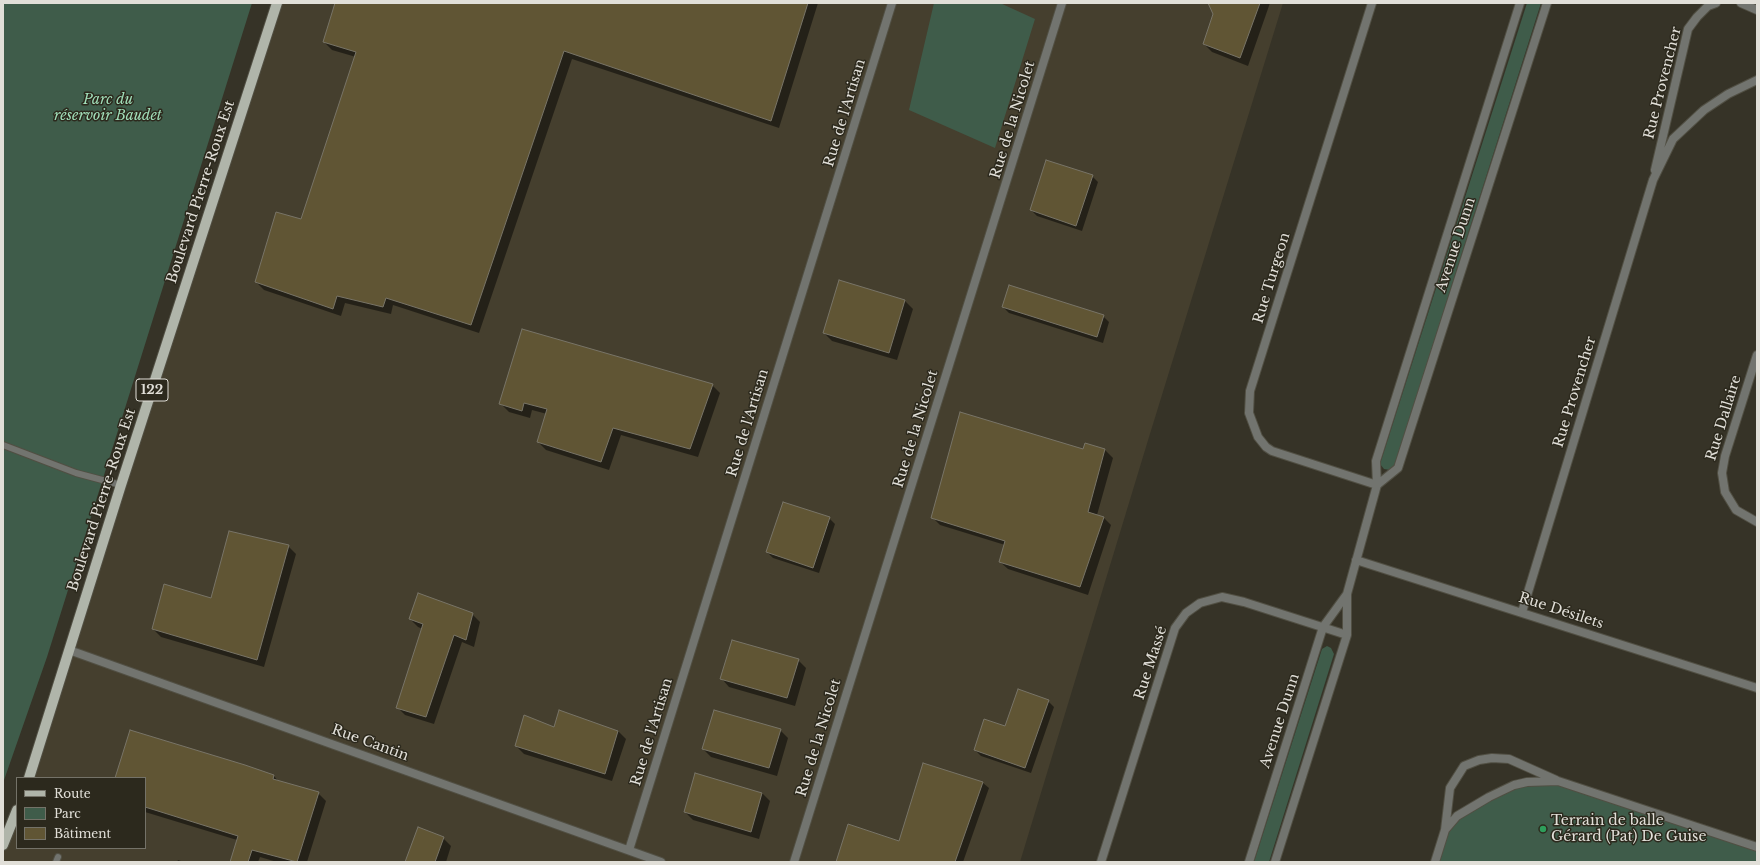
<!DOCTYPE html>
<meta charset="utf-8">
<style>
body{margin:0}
#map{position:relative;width:1760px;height:865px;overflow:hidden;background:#363327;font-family:"Libre Baskerville",serif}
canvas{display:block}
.frame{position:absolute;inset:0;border:4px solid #e1dfd8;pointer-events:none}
.legend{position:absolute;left:16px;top:777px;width:130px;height:72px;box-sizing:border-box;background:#2c291d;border:1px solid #747268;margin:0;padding:5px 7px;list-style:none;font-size:12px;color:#e1dfd8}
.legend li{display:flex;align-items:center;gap:8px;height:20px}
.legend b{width:20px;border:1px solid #747268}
</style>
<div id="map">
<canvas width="1760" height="865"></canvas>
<div class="frame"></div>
<ul class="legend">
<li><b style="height:5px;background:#b0b5aa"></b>Route</li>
<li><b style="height:11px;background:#3f5c4a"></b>Parc</li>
<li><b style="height:11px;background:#605534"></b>Bâtiment</li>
</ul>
</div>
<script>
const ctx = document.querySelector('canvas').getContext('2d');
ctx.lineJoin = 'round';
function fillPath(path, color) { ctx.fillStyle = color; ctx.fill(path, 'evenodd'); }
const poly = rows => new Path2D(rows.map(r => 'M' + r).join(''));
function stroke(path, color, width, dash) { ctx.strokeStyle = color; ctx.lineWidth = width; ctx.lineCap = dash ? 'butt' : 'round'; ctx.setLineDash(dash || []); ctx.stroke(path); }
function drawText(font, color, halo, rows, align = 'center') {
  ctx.font = font + ' "Libre Baskerville",serif'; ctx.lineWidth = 3; ctx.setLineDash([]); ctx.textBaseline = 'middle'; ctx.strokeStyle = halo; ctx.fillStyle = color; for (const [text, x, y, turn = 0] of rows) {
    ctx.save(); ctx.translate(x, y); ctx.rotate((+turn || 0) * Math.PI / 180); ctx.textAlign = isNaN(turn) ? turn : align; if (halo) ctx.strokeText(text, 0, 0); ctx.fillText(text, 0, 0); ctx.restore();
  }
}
fillPath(poly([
 [277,3,1283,3,1149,437,1020,862,3,862,3,845,17,810,17,848,145,848,145,778,29,778]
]), '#453f2e');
fillPath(poly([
 [3,3,252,3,47,657,3,783],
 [934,3,1000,3,1035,19,995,148,909,110],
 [1527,3,1541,3,1394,468,1390,470,1384,469,1380,464],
 [1327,646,1331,648,1334,654,1269,862,1254,862,1322,649],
 [1558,781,1757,847,1757,862,1435,862,1445,830,1457,816,1514,785]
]), '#3f5c4a');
fillPath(poly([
 [336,3,818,3,779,128,572,59,479,333,393,305,391,314,345,303,341,316,264,290,256,282,302,220,356,57,332,50,324,42],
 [1209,3,1270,3,1248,66,1212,52,1204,44,1214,14],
 [1092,176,1098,182,1082,231,1037,216,1031,210],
 [905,301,913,309,897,360,832,341,824,333],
 [1003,307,1103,316,1109,322,1103,343,1009,313],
 [712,385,720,393,698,457,621,435,609,470,546,450,538,442,547,414,532,410,530,418,509,412,501,404],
 [1086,444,1105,450,1113,458,1097,515,1103,517,1111,525,1088,595,1008,569,1000,562,1005,545,940,525,932,517,1083,450],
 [829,518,835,524,819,573,773,558,767,552],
 [288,546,296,554,264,667,161,637,153,629,212,599],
 [472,614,480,622,474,647,462,642,434,724,405,715,397,707,423,629,418,627,410,619],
 [798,660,806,668,795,706,729,687,722,679],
 [1048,701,1054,707,1031,773,981,756,975,750,1006,727],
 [555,728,618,731,626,739,612,781,524,754,516,746],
 [780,730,788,738,777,776,711,757,703,749],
 [924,765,983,783,989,788,963,862,839,862,899,843],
 [274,776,279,782,318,793,326,801,307,862,277,862,260,857,258,862,231,862,237,840,145,812,145,778,116,778],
 [762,793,770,801,759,839,693,820,685,812],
 [443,838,451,846,446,862,406,862],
 [178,860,184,862,177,862]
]), '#0007');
const building = poly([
 [335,3,808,3,771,121,564,51,471,325,386,298,383,307,337,296,333,309,255,282,276,212,301,219,356,52,323,42,335,3],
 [1208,3,1260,3,1240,58,1203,44,1213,14,1208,3],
 [1046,160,1093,175,1076,226,1030,210,1046,160],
 [839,280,905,300,889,353,823,333,839,280],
 [1009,285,1104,315,1097,337,1002,307,1009,285],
 [522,329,713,384,690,449,613,428,601,462,537,442,547,409,524,403,522,411,499,404,522,329],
 [960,412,1083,449,1085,443,1105,449,1088,512,1104,517,1080,587,999,562,1005,541,931,518,960,412],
 [783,502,830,517,813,568,766,552,783,502],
 [229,531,289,545,257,660,152,629,164,584,211,598,229,531],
 [418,593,473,613,466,640,454,635,426,717,396,708,423,624,409,619,418,593],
 [732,640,799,659,787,698,720,679,732,640],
 [1018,689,1049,700,1025,768,974,750,984,719,1005,726,1018,689],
 [559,710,618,731,605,774,515,746,524,715,554,727,559,710],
 [714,710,781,729,769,768,702,749,714,710],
 [130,730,245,765,274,775,273,779,319,792,297,862,252,850,248,862,230,862,238,836,145,807,145,778,115,778,130,730],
 [923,763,983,782,955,862,836,862,848,824,899,841,923,763],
 [695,773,762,793,751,832,684,812,695,773],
 [418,827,444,837,435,862,405,862,418,827]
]);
fillPath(building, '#605534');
stroke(building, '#787467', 1);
const service = poly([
 [3,445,76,473,121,485],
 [56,862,58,857]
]);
const minor = poly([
 [1372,3,1250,391,1249,413,1258,437,1266,447,1272,451,1377,485],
 [1741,3,1757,10],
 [1655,170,1688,29,1697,17,1708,6,1716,3],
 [1757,355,1725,456,1722,473,1725,492,1736,510,1757,522],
 [1377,485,1398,468,1547,3],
 [1356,560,1757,688],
 [1522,612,1653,180,1673,139,1704,110,1728,94,1757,80],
 [69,650,661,862],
 [1445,830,1450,788,1464,766,1479,760,1492,758,1509,759,1556,780],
 [629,850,892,3],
 [794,862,1062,3],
 [1101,862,1175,628,1186,613,1200,603,1222,597,1244,602,1347,635],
 [1249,862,1323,627,1347,594],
 [1275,862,1347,635,1347,594,1377,485,1376,461,1520,3],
 [1435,862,1445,830,1457,816,1489,797,1514,785,1527,782,1558,781,1757,847]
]);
const primary = poly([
 [29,778,121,485,277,3],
 [3,845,17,810]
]);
stroke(service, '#514f43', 8);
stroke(minor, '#514f43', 10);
stroke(primary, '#514f43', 12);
stroke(service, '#72746f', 6);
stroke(minor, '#72746f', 8);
stroke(primary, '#b0b5aa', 10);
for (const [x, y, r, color] of [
 [1543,829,4,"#2e9e5b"]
]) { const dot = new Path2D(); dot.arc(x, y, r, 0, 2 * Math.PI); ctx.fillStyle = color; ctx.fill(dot); stroke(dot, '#2c291d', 1.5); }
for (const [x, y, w] of [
 [152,390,32]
]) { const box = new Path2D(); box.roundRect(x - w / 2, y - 11, w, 22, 3); ctx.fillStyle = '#2c291d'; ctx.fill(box); stroke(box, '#e1dfd8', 1); }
drawText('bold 13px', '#e1dfd8', null, [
 ["122",152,390]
]);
drawText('14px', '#e1dfd8', '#2c291d', [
 ["Rue Provencher",1663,83,-76],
 ["Rue de l'Artisan",845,113,-73],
 ["Rue de la Nicolet",1013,120,-73],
 ["Boulevard Pierre-Roux Est",201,192,-72],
 ["Avenue Dunn",1456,245,-72],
 ["Rue Turgeon",1272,278,-73],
 ["Rue Provencher",1575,392,-73],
 ["Rue Dallaire",1724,418,-73],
 ["Rue de l'Artisan",748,423,-73],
 ["Rue de la Nicolet",916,429,-73],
 ["Boulevard Pierre-Roux Est",102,500,-72],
 ["Rue Désilets",1561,611,18],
 ["Rue Massé",1151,663,-72],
 ["Avenue Dunn",1280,721,-72],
 ["Rue de l'Artisan",652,732,-73],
 ["Rue de la Nicolet",819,738,-73],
 ["Rue Cantin",370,743,20]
]);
drawText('italic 14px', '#a1deb9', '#2c291d', [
 ["Parc du",108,100],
 ["réservoir Baudet",108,116]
]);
drawText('14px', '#e1dfd8', '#2c291d', [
 ["Terrain de balle",1551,821],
 ["Gérard (Pat) De Guise",1551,837]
], 'left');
</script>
